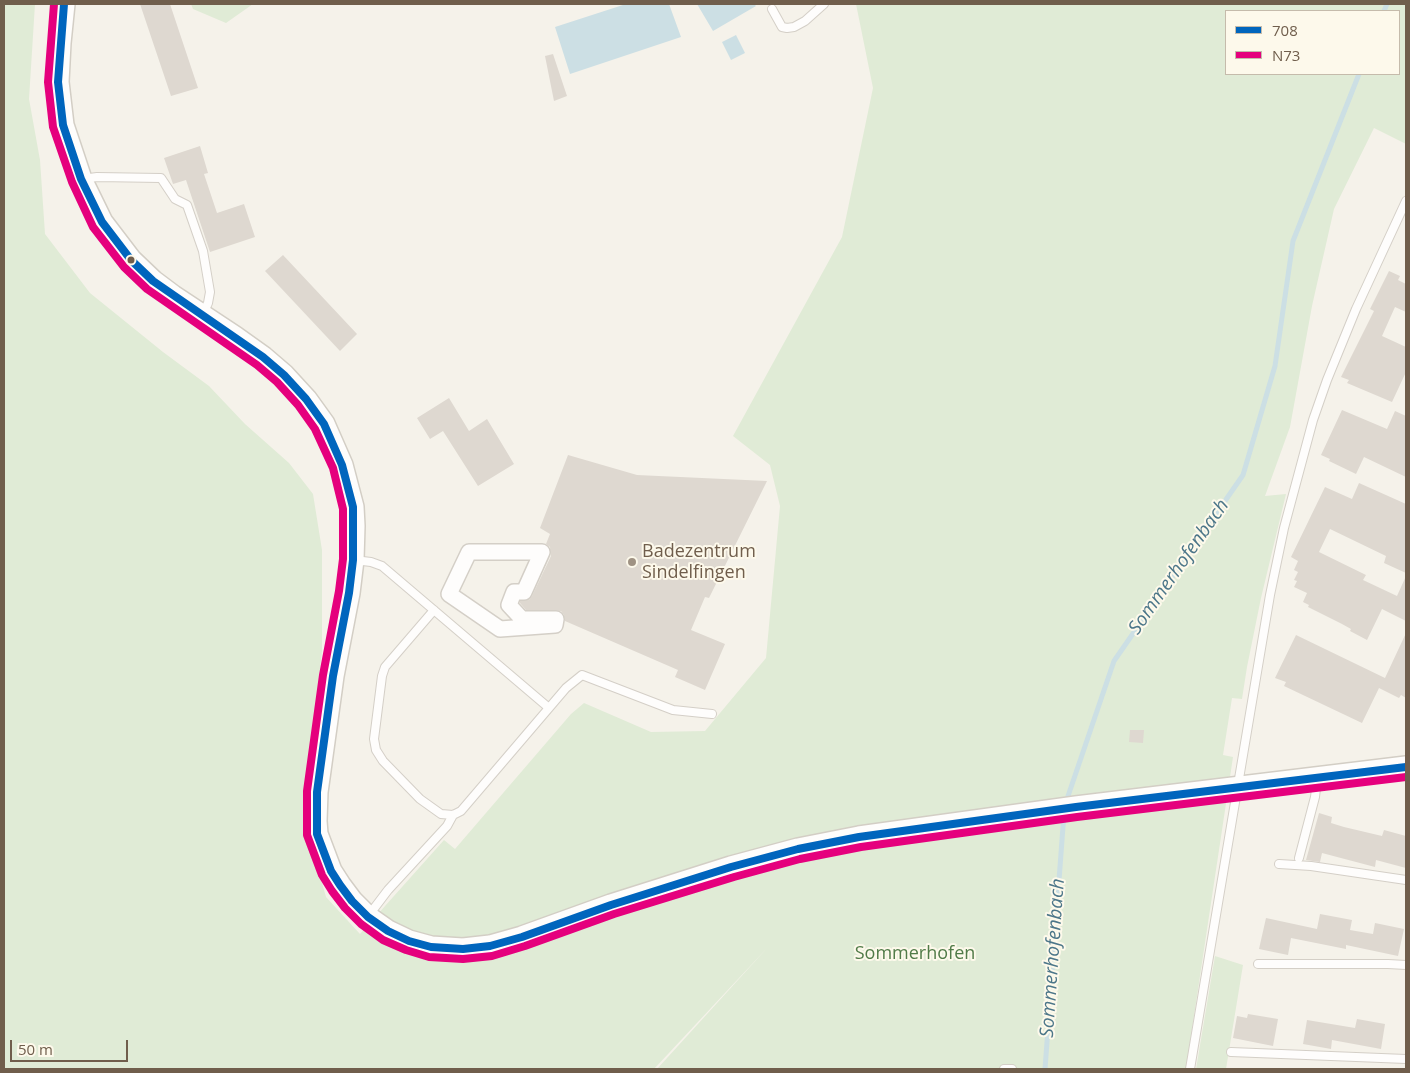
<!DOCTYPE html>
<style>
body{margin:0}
#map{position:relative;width:1410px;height:1073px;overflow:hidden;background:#f5f2ea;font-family:"Open Sans",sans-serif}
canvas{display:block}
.frame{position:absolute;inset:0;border:5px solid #705e4c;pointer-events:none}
.legend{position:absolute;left:1225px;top:10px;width:175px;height:65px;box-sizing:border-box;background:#fdf9eb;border:1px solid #c5bbab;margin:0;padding:6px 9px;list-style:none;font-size:15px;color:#705e4c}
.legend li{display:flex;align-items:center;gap:10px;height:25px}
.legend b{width:25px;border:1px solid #c5bbab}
.scale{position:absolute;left:10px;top:1040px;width:118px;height:22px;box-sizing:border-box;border:2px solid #705e4c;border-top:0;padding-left:6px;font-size:15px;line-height:18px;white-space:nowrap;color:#705e4c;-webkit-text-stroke:4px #fdf9eb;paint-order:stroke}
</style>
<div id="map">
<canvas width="1410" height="1073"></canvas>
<div class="frame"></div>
<ul class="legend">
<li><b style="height:6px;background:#0065bd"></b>708</li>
<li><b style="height:6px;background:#e5007d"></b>N73</li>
</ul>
<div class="scale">50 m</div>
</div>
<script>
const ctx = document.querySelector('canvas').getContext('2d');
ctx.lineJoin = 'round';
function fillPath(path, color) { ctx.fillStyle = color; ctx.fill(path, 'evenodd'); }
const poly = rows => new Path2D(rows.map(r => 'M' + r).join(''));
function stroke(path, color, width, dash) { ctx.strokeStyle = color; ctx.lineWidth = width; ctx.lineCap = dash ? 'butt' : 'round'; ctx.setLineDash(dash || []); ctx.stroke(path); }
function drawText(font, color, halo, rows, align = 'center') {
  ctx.font = font + ' "Open Sans",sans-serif'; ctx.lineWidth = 4; ctx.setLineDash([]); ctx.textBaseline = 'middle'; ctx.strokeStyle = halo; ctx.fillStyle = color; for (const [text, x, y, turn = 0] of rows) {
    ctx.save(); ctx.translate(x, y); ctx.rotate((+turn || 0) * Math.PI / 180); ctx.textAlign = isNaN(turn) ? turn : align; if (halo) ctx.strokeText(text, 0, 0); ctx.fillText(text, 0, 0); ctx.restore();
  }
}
fillPath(poly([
 [4,4,35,4,29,99,40,160,45,234,90,293,163,352,209,386,245,424,289,463,313,494,322,550,322,651,303,816,326,897,360,934,444,840,455,849,571,714,584,703,651,732,705,731,766,658,780,506,770,465,733,436,842,237,873,88,856,4,1406,4,1406,144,1374,128,1334,209,1312,306,1290,427,1265,496,1286,494,1261,598,1247,667,1242,699,1232,698,1223,755,1233,757,1186,1069,657,1069,768,947,654,1069,4,1069],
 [1226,11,1399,11,1399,74,1226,74],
 [191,4,253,4,226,23,193,9],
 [1215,956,1243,965,1226,1069,1196,1069]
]), '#e0ebd6');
fillPath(poly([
 [626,4,669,4,681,37,570,74,555,27],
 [697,4,754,4,756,6,713,31],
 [736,35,745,53,731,60,722,42]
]), '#ccdfe4');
stroke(poly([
 [1384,11,1387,4],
 [1066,802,1114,661,1243,475,1275,366,1293,241,1359,74],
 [1045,1069,1064,813]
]), '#ccdfe4', 5);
fillPath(poly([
 [140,4,170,4,198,88,171,96],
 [553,54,567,96,554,101,545,56],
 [200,146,208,173,204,174,217,213,244,204,255,237,210,252,186,180,173,184,164,158],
 [283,255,357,334,340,351,265,271],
 [1389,271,1400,276,1398,280,1406,284,1406,312,1395,307,1382,336,1406,347,1406,372,1392,402,1347,383,1349,380,1341,377,1374,311,1370,309],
 [449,398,469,431,487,419,514,464,478,486,443,431,430,439,417,418],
 [1342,410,1387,429,1395,411,1406,416,1406,477,1364,457,1356,474,1329,461,1330,459,1321,455],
 [568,455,637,475,767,481,709,598,705,597,691,630,725,644,705,690,675,677,678,670,565,621,564,615,561,611,526,610,520,603,520,601,529,600,532,596,551,556,550,547,546,544,550,534,540,528],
 [1359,483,1406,504,1406,573,1384,563,1386,556,1330,529,1319,552,1366,575,1363,580,1397,596,1406,576,1406,621,1382,609,1367,640,1350,631,1351,629,1342,624,1308,607,1309,605,1303,602,1307,593,1294,587,1297,581,1294,580,1298,572,1294,570,1298,561,1291,557,1325,487,1352,499],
 [1406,633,1406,698,1401,695,1399,698,1379,688,1362,723,1284,686,1286,682,1275,678,1296,635,1385,678],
 [1130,730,1144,730,1143,743,1129,742],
 [1319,813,1332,817,1331,823,1344,827,1382,836,1384,830,1406,836,1406,868,1376,860,1375,867,1322,853,1320,862,1306,860],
 [1320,914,1352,920,1350,930,1373,934,1375,923,1404,929,1398,956,1346,945,1346,949,1291,938,1288,955,1259,949,1266,918,1317,929],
 [1248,1014,1278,1019,1273,1046,1233,1038,1237,1016,1247,1018],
 [1357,1019,1385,1024,1381,1049,1332,1040,1331,1049,1303,1044,1307,1020,1355,1028]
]), '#ded8d0');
const lane = poly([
 [772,9,782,27,787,28,794,27,805,21,824,4],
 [82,179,97,177,161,178,175,199,187,205,203,251,210,292,208,303,203,314],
 [354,560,371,562,382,566,549,708],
 [434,610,385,667,382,676,374,739,376,750,383,761,420,799,441,814,453,815,461,811,566,688,582,675,673,710,712,714],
 [1299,858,1315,797,1317,780],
 [1279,864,1311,866,1406,880],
 [369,915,388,890,447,826,453,815],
 [1258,964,1388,964,1406,965],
 [1231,1052,1406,1059],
 [1004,1069,1012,1069],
 [1190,1069,1270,595,1284,528,1313,420,1327,380,1356,309,1406,201]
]);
const street = poly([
 [469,552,542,552,524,592,514,592,509,605,522,619,556,619,555,625,500,629,449,594,469,552]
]);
const secondary = poly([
 [64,4,60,43,58,82,63,125,81,179,102,222,131,260,153,281,173,296,235,337,263,357,284,375,306,399,324,424,342,465,353,507,354,526,353,560,349,593,333,676,317,792,316,821,317,834,331,871,340,885,352,901,368,917,388,931,409,941,431,947,463,949,490,946,522,937,611,905,731,867,798,849,859,837,1076,807,1406,767]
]);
stroke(lane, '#d4cfc7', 10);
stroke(street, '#d4cfc7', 18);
stroke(secondary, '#d3cec5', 24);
stroke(lane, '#fefdfc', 8);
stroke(street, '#fefdfc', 15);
stroke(secondary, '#fefdfc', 21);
stroke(poly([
 [64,4,58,82,63,125,81,179,102,222,131,260,153,281,263,357,284,375,306,399,324,424,342,465,353,507,353,560,349,593,333,676,317,792,317,834,331,871,340,885,352,901,368,917,388,931,409,941,431,947,463,949,490,946,522,937,611,905,731,867,798,849,859,837,1076,807,1406,767]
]), '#0065bd', 8);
stroke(poly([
 [54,4,48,82,53,127,72,182,93,227,124,267,147,289,257,365,277,382,298,405,315,429,333,468,343,509,343,559,339,591,323,675,307,791,307,835,322,875,332,891,345,908,361,924,383,940,406,950,429,957,463,959,492,956,525,946,614,914,734,877,800,859,861,847,1077,817,1406,777]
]), '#e5007d', 8);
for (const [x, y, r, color] of [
 [131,260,4.5,"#705e4c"],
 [632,562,5,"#9f9283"]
]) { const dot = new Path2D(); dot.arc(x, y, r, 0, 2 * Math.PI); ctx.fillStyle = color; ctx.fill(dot); stroke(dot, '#fdf9eb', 2); }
drawText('18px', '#705e4c', '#fdf9eb', [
 ["Badezentrum",642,552],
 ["Sindelfingen",642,573]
], 'left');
drawText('18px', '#517b48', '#fdf9eb', [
 ["Sommerhofen",915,954]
]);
drawText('italic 19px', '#4c7689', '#fdf9eb', [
 ["Sommerhofenbach",1179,567,-55],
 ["Sommerhofenbach",1053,958,-86]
]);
</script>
